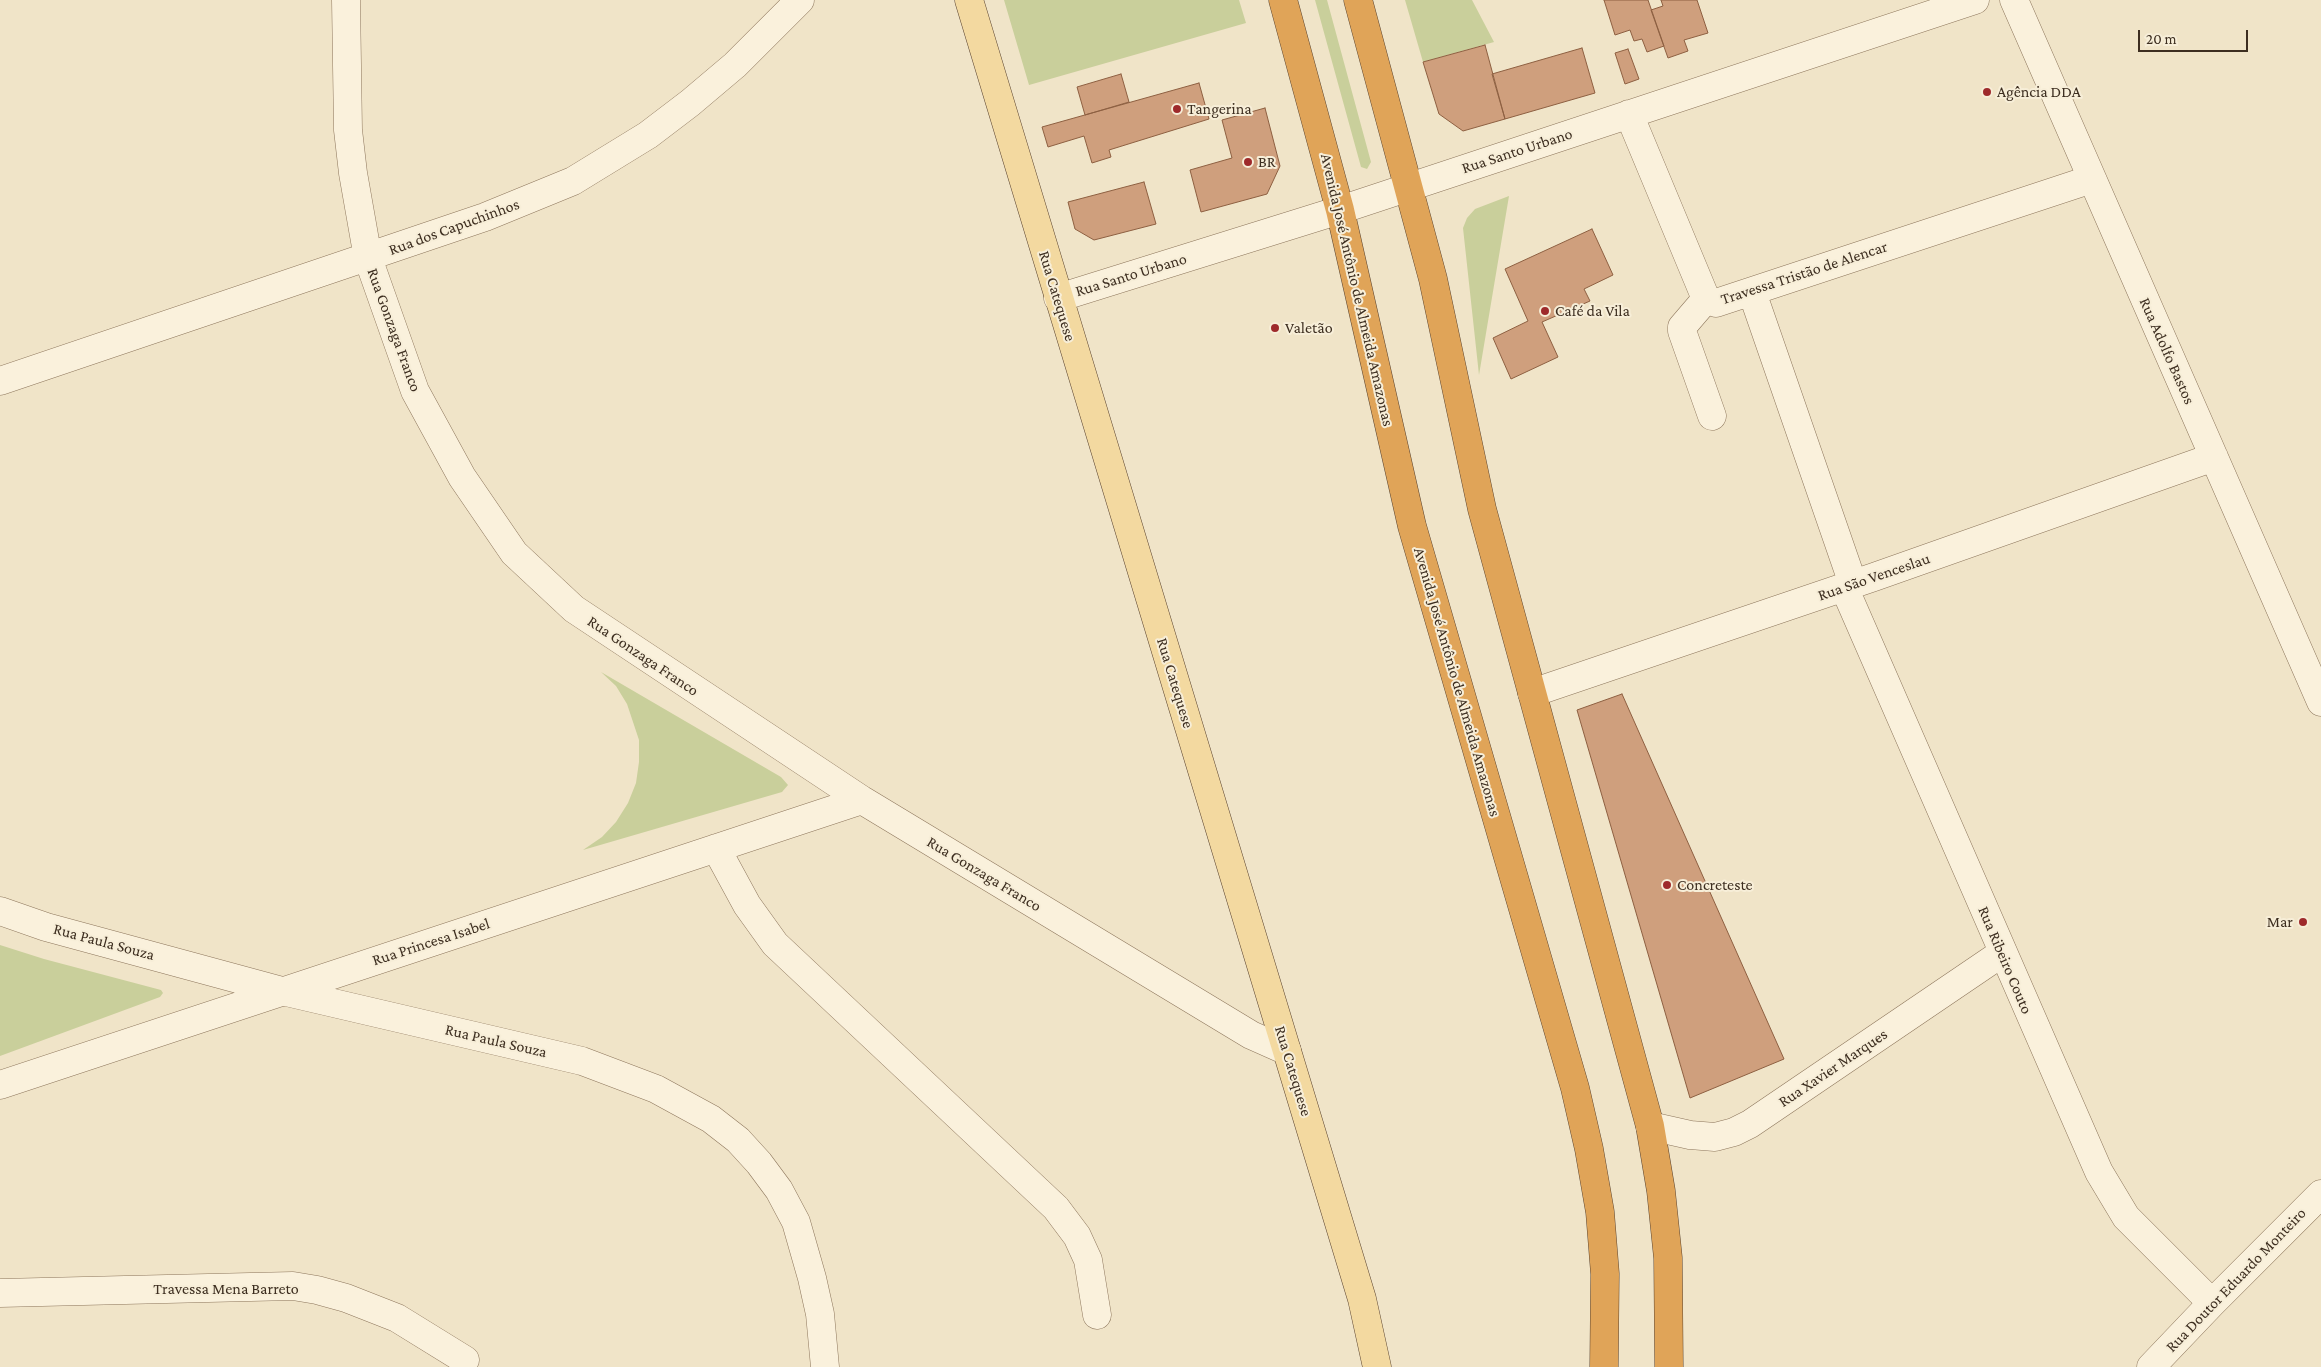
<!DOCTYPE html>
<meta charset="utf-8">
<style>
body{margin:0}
#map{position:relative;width:2321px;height:1367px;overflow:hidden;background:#f0e4c8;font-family:"Crimson Pro",serif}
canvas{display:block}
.scale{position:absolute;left:2138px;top:30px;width:110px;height:22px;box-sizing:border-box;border:2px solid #3d2e20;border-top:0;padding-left:6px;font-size:15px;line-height:18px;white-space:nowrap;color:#3d2e20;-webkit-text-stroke:4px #f7eed8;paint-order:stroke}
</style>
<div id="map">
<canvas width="2321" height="1367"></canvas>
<div class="scale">20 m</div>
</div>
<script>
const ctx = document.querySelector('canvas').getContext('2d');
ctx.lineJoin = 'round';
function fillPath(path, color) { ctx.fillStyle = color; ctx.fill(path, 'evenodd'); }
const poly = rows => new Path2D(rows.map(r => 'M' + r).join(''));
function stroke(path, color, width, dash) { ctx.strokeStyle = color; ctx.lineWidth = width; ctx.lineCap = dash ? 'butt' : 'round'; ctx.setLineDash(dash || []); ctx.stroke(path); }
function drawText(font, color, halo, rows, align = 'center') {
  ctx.font = font + ' "Crimson Pro",serif'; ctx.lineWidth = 4; ctx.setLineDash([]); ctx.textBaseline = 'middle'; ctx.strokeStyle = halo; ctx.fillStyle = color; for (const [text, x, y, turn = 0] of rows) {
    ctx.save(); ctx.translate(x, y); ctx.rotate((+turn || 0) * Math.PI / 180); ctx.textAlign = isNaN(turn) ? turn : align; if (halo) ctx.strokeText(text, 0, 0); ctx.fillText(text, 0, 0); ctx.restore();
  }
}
fillPath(poly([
 [1004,0,1239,0,1246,23,1029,85],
 [1315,0,1327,0,1371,162,1367,169,1361,167],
 [1405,0,1472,0,1494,42,1423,62],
 [1509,196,1479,375,1463,228,1467,218,1475,209],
 [601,672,781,777,788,785,782,792,583,850,602,837,616,822,628,803,636,783,639,762,639,740,627,704,616,686],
 [0,945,44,959,161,990,163,993,160,997,0,1056]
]), '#c9cf9b');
const building = poly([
 [1604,0,1648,0,1664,46,1647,52,1642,39,1634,41,1630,30,1615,35,1604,0],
 [1661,0,1697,0,1708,33,1684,40,1688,51,1668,58,1651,10,1663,6,1661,0],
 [1485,45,1505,119,1463,131,1439,114,1423,62,1485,45],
 [1582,48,1595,93,1505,119,1492,74,1582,48],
 [1628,49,1639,79,1625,84,1615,53,1628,49],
 [1121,74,1129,102,1085,115,1077,87,1121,74],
 [1199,83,1209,119,1109,150,1111,157,1092,163,1084,136,1048,147,1042,127,1199,83],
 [1265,108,1280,166,1267,194,1201,212,1190,170,1232,158,1222,120,1265,108],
 [1144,182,1156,224,1094,240,1075,229,1068,202,1144,182],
 [1592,229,1613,275,1584,289,1590,301,1542,322,1558,357,1511,379,1493,338,1528,321,1505,269,1592,229],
 [1622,694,1784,1059,1690,1098,1577,710,1622,694]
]);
fillPath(building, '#cf9f7d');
stroke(building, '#8d5f41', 1);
const minor = poly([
 [346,0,348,130,353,173,368,258,415,391,462,477,514,553,574,609,862,800,1251,1035,1287,1051],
 [2014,0,2321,702],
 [1629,114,1706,299,1716,303,2092,179],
 [1752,292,1853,584],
 [1058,298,1340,210,1975,0],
 [1706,299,1682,327,1682,331,1712,416],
 [0,381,485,217,573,181,648,135,690,103,735,65,800,0],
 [1844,587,2099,1172,2126,1217,2212,1303],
 [1532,693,1874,577,2214,457],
 [716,848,747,905,775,944,1056,1208,1077,1236,1088,1260,1097,1315],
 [0,911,46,927,282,991,582,1061,656,1089,711,1119,738,1140,759,1163,779,1190,796,1222,812,1278,820,1314,825,1367],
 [0,1085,862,800],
 [1650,1126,1690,1135,1715,1137,1734,1132,1750,1124,2002,953],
 [0,1293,250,1287,293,1286,317,1290,346,1298,397,1318,465,1360],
 [2151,1367,2212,1303,2321,1194]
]);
const major = poly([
 [969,0,1362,1299,1377,1367]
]);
const highway = poly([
 [1283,0,1340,210,1412,526,1575,1088,1589,1149,1600,1212,1605,1274,1604,1367],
 [1358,0,1433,279,1482,509,1650,1126,1661,1191,1668,1258,1669,1367]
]);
stroke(minor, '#8d765c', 29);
stroke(major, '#5b4430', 29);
stroke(highway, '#5b4430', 29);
stroke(minor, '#faf1dc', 28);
stroke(major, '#f3d9a0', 28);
stroke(highway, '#e0a458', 28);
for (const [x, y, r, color] of [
 [1987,92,5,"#9e2a2b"],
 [1177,109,5,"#9e2a2b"],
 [1248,162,5,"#9e2a2b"],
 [1545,311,5,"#9e2a2b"],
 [1275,328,5,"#9e2a2b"],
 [1667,885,5,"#9e2a2b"],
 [2303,922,5,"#9e2a2b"]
]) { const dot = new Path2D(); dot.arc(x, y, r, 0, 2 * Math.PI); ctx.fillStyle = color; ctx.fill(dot); stroke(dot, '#f7eed8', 2); }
drawText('16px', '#3d2e20', '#f7eed8', [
 ["Agência DDA",1997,92],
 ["Tangerina",1187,109],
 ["BR",1258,162],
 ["Café da Vila",1555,311],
 ["Valetão",1285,328],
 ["Concreteste",1677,885],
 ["Mar",2293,922,"right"]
], 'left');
drawText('16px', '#3d2e20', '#f7eed8', [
 ["Rua Santo Urbano",1517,151,-18],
 ["Rua dos Capuchinhos",454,227,-20],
 ["Travessa Tristão de Alencar",1804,273,-18],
 ["Rua Santo Urbano",1131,275,-17],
 ["Avenida José Antônio de Almeida Amazonas",1357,290,77],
 ["Rua Catequese",1057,296,73],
 ["Rua Gonzaga Franco",394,330,70],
 ["Rua Adolfo Bastos",2167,351,66],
 ["Rua São Venceslau",1874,577,-19],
 ["Rua Gonzaga Franco",643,656,34],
 ["Avenida José Antônio de Almeida Amazonas",1457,682,74],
 ["Rua Catequese",1175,683,73],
 ["Rua Gonzaga Franco",984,874,31],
 ["Rua Paula Souza",104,942,15],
 ["Rua Princesa Isabel",431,942,-18],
 ["Rua Ribeiro Couto",2005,960,67],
 ["Rua Paula Souza",496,1041,13],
 ["Rua Xavier Marques",1833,1068,-34],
 ["Rua Catequese",1293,1071,73],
 ["Rua Doutor Eduardo Monteiro",2236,1280,-46],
 ["Travessa Mena Barreto",226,1289]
]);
</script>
